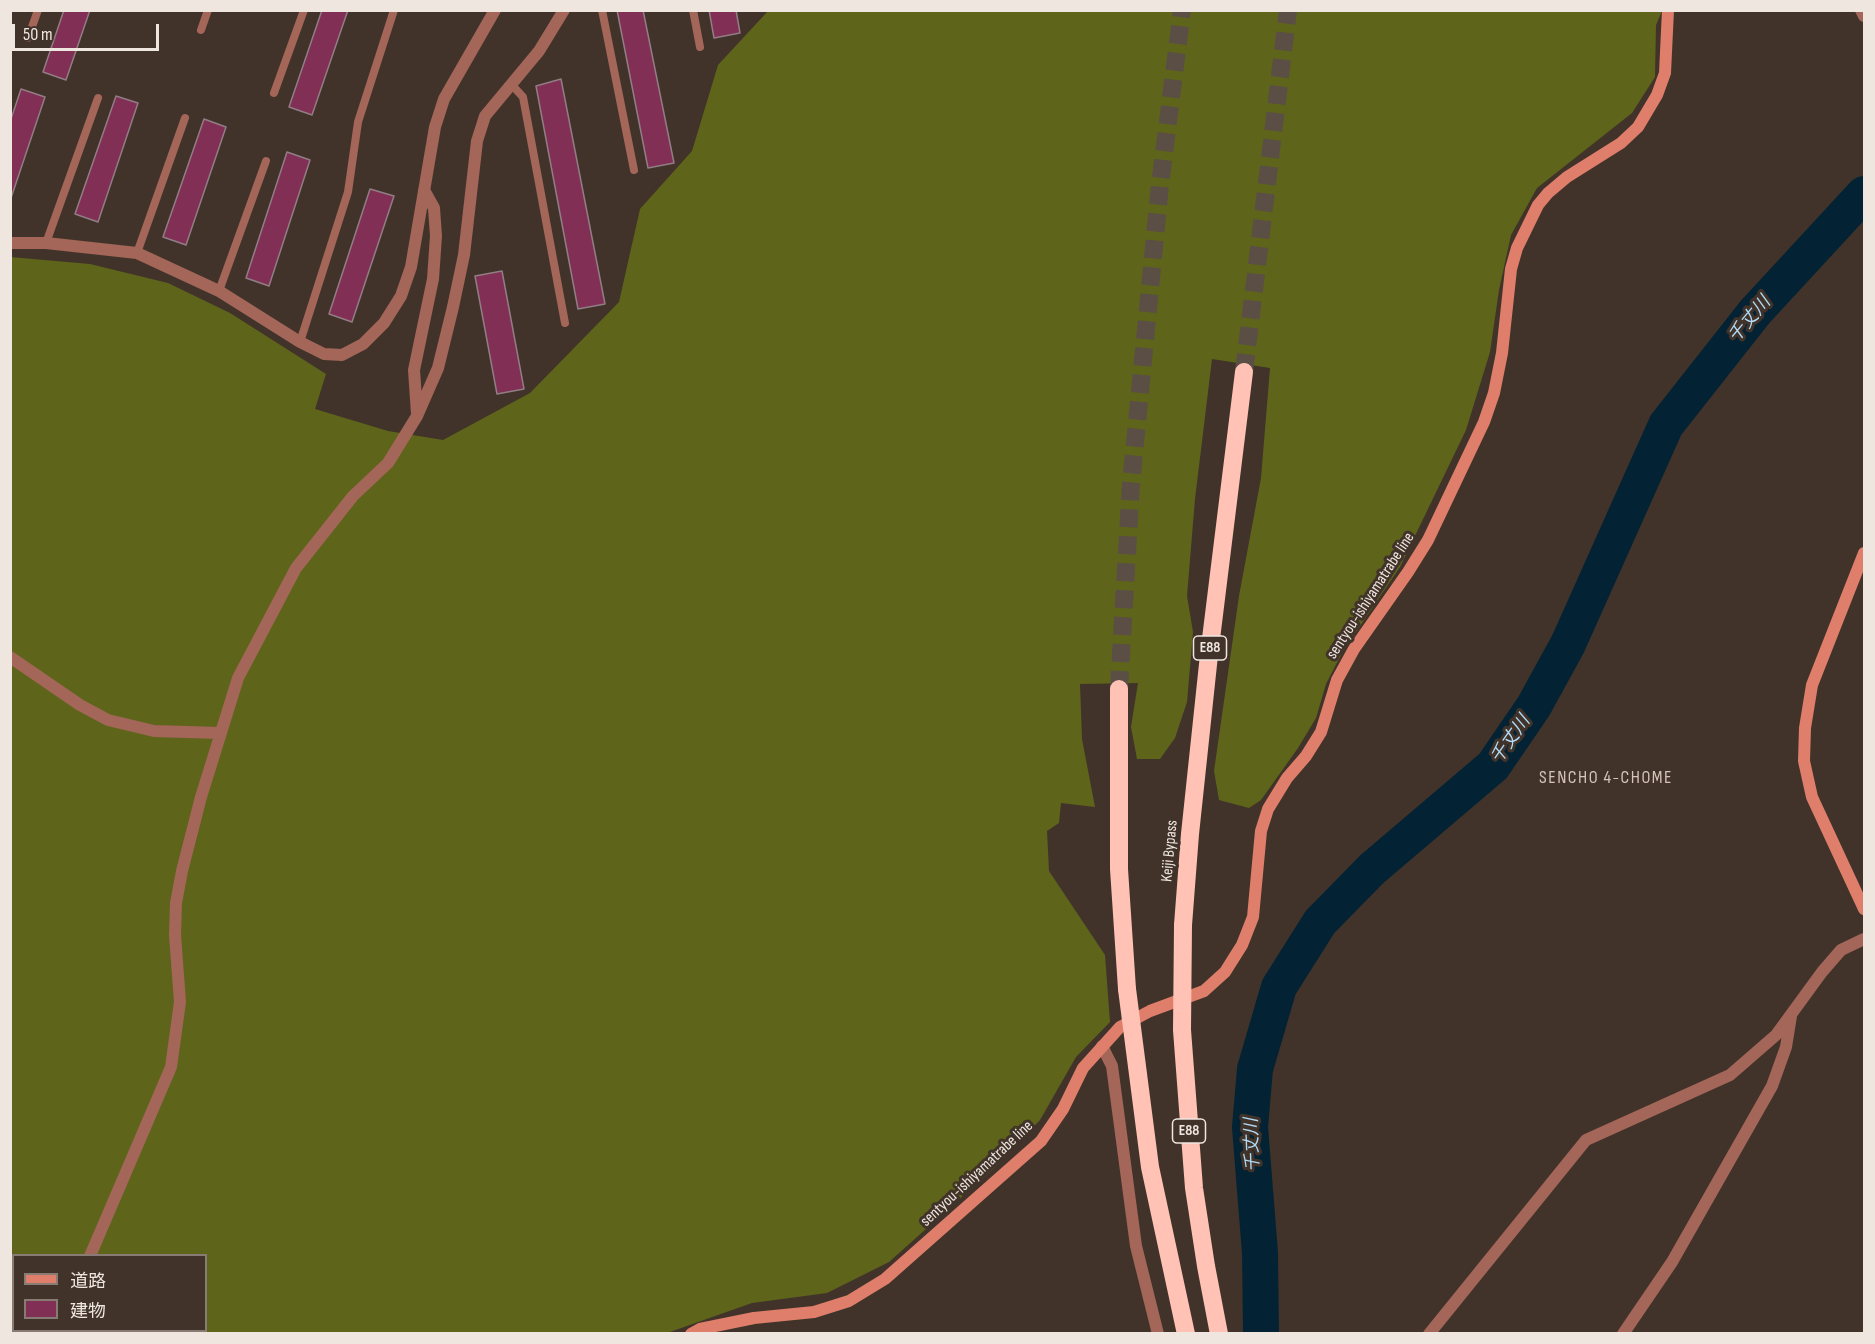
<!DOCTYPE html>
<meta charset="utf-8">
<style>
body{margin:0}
#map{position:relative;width:1875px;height:1344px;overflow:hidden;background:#41332a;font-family:"Sofia Sans Condensed","Noto Sans JP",sans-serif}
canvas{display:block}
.frame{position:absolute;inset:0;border:12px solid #efe6e0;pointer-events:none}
.legend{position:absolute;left:12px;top:1254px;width:195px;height:78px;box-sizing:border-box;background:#41332a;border:2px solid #877b73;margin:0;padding:8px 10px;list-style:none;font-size:18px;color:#efe6e0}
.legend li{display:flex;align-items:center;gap:12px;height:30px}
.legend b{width:30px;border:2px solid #877b73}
.scale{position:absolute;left:12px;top:24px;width:147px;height:27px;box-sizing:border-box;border:3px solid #efe6e0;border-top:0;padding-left:8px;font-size:18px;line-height:21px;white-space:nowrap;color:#efe6e0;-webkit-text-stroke:4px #41332a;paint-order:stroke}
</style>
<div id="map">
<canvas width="1875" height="1344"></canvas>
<div class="frame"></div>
<ul class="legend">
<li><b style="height:8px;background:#df7f6b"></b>道路</li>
<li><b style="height:16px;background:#822f55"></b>建物</li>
</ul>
<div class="scale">50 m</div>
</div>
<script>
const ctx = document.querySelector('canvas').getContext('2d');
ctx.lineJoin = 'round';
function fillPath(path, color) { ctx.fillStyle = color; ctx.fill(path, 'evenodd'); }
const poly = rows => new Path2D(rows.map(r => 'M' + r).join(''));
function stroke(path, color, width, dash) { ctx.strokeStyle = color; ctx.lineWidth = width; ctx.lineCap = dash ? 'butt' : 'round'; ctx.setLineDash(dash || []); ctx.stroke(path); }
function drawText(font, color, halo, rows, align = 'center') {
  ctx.font = font + ' "Sofia Sans Condensed","Noto Sans JP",sans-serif'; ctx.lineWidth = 6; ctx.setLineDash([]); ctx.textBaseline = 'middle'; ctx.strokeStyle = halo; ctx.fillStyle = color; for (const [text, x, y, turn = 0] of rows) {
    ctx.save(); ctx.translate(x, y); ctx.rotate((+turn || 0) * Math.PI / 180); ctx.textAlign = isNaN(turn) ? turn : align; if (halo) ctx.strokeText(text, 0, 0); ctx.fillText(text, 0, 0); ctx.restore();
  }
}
fillPath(poly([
 [768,11,1662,11,1656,25,1655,77,1632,113,1537,188,1511,235,1499,290,1490,352,1466,430,1400,567,1343,651,1326,684,1316,718,1298,748,1261,800,1249,808,1219,800,1214,771,1239,596,1261,478,1270,368,1212,359,1195,499,1187,596,1193,632,1187,702,1175,738,1160,759,1137,759,1131,727,1138,683,1080,684,1082,739,1095,807,1061,803,1059,823,1047,831,1049,871,1105,955,1110,1022,1076,1057,1040,1120,993,1169,889,1262,827,1293,752,1303,667,1333,11,1333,10,257,90,264,168,283,230,313,326,374,315,409,388,431,443,440,530,393,619,302,640,209,692,151,718,65],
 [14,1256,206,1256,206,1330,14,1330]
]), '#5e651a');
stroke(poly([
 [1261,1334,1260,1253,1250,1127,1255,1069,1279,987,1320,922,1372,869,1493,766,1534,706,1568,644,1666,425,1755,312,1864,194]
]), '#032334', 36);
const building = poly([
 [64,10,90,10,66,80,43,72,64,10],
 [322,10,348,10,312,115,289,107,322,10],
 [617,10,643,10,674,163,648,168,617,10],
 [709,10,736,10,740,33,714,38,709,10],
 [561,79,605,304,578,309,536,86,561,79],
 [21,89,45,97,10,201,10,122,21,89],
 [116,96,138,103,98,222,75,214,116,96],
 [204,119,226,127,186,245,163,237,204,119],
 [287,152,310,160,269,286,246,278,287,152],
 [370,189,394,196,352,322,329,314,370,189],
 [502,271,524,389,497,394,475,276,502,271]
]);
fillPath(building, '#822f55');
stroke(building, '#917d84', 1.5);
stroke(poly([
 [1244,372,1288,10],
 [1119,689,1131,484,1160,185,1182,10]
]), '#5b4e45', 18, [18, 9]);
stroke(poly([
 [602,10,634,170],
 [693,10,700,47],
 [201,30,208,10],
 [28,38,38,10],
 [511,84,523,97,565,323],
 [274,93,304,10],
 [46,243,98,98],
 [137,253,185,118],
 [219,291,266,161],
 [300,342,348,192,358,122,394,10]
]), '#a36659', 8);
stroke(poly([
 [1861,10,1864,16],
 [10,243,46,243,137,253,219,291,300,342,324,354,342,355,363,344,384,323,401,296,411,267,435,127,444,99,495,10],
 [417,414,414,370,433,279,436,236,434,208,424,190],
 [10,657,80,705,108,720,154,731,220,733],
 [1102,1046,1112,1066,1136,1246,1158,1334],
 [90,1256,171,1067,180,1002,175,935,176,903,182,871,201,797,238,678,296,568,353,496,388,463,417,416,438,368,453,307,464,255,477,141,485,116,539,51,564,10],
 [61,1334,62,1330],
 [1429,1334,1586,1140,1730,1075,1776,1035,1822,972,1841,950,1864,939],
 [1623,1334,1672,1262,1772,1086,1786,1047,1791,1016]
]), '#a36659', 12);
stroke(poly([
 [1864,553,1812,685,1805,728,1804,761,1812,797,1864,909],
 [691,1334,700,1329,754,1318,814,1312,849,1301,885,1279,1041,1141,1063,1109,1083,1068,1120,1027,1150,1011,1204,991,1225,972,1242,945,1253,917,1261,831,1268,809,1287,778,1306,756,1321,732,1337,680,1354,649,1408,572,1428,540,1484,422,1494,393,1502,353,1511,269,1517,248,1538,205,1548,193,1567,177,1621,143,1638,127,1657,95,1665,73,1668,10]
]), '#df7f6b', 12);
stroke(poly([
 [1119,689,1119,869,1127,989],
 [1183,925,1190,834,1209,655,1244,372]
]), '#ffc2b5', 18);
stroke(poly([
 [1183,925,1182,1030,1194,1188,1206,1266,1219,1334],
 [1127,989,1150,1167,1186,1334]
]), '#ffc2b5', 18);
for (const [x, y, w] of [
 [1210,648,33],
 [1189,1131,33]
]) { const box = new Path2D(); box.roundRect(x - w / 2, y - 12, w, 24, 4.5); ctx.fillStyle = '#41332a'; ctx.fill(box); stroke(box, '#efe6e0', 1.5); }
drawText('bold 15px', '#efe6e0', null, [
 ["E88",1210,648],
 ["E88",1189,1131]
]);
drawText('16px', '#efe6e0', '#41332a', [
 ["sentyou-ishiyamatrabe line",1371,596,-57],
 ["Keiji Bypass",1170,851,-85],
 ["sentyou-ishiyamatrabe line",977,1174,-43]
]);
drawText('italic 18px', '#afdbf7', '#41332a', [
 ["千丈川",1750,320,-50],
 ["千丈川",1511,740,-55],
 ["千丈川",1253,1145,-92]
]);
ctx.letterSpacing = '1.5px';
drawText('18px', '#d6c4b8', '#41332a', [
 ["SENCHO 4-CHOME",1606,778]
]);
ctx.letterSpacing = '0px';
</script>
